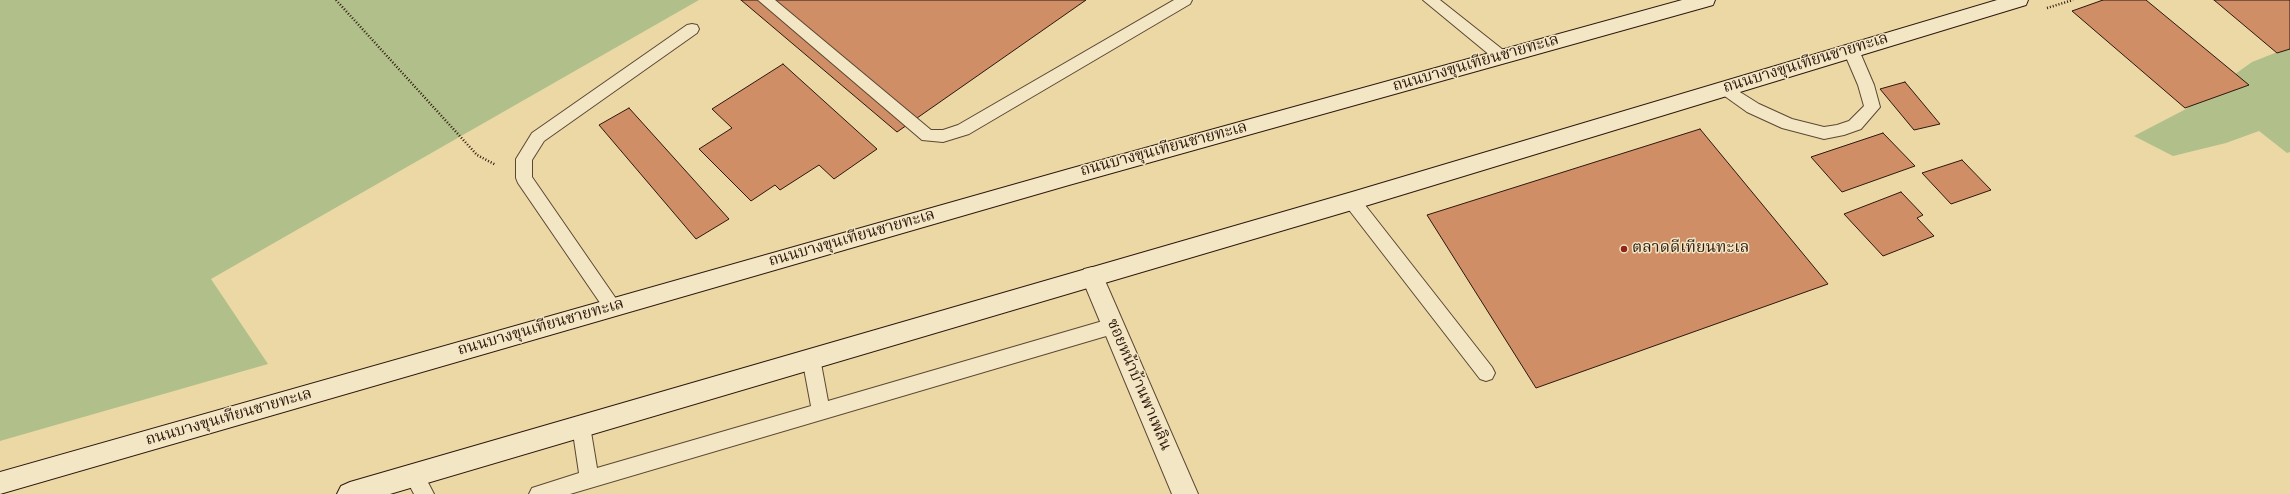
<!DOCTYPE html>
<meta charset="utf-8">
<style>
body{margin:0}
canvas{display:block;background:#ebd8a5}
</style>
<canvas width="2290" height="494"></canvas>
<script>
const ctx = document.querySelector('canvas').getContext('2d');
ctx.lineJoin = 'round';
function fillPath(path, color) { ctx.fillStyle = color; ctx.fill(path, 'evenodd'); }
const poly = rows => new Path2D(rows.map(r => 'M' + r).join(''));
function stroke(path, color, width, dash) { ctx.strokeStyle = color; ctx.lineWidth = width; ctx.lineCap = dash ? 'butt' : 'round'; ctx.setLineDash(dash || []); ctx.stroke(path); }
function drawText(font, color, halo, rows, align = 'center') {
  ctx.font = font + ' "IM FELL English","Noto Serif Thai",serif'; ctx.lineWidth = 3; ctx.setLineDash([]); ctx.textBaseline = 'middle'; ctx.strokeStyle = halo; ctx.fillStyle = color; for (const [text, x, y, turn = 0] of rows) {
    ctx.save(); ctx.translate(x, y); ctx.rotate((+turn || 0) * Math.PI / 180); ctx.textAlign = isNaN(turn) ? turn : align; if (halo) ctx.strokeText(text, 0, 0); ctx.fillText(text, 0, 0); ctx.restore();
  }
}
fillPath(poly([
 [0,0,699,0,211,279,268,364,0,441],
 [2290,47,2290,152,2287,153,2259,131,2226,143,2173,156,2134,136,2186,109,2252,62]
]), '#b1c08b');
const building = poly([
 [741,0,1086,0,897,132,741,0],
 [2103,0,2146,0,2249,85,2185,108,2072,11,2103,0],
 [2214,0,2290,0,2290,49,2277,53,2214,0],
 [783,64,877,149,834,179,819,165,780,190,775,185,751,201,699,149,732,128,712,109,783,64],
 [1905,82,1940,124,1914,130,1880,89,1905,82],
 [629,108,729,219,696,239,599,125,629,108],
 [1700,129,1828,284,1536,388,1427,215,1700,129],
 [1883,133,1915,166,1842,192,1811,157,1883,133],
 [1962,160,1991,190,1951,204,1922,173,1962,160],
 [1901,192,1923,215,1917,218,1934,236,1883,256,1844,214,1901,192]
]);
fillPath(building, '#cf8e66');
stroke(building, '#2e170e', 1);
const lane = poly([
 [758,0,775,0,931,130,943,130,958,125,1174,0,1192,0,1190,4,969,134,943,142,922,140,758,0],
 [1423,0,1440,0,1507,53,1510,57,1507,61,1502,63,1497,61,1423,0],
 [692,24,697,25,699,29,697,33,544,141,532,160,532,177,619,303,622,308,619,313,613,315,607,313,518,183,516,178,516,159,532,133,687,25,692,24],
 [1851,45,1856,46,1859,50,1874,85,1880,107,1861,129,1844,135,1824,139,1782,128,1747,112,1719,92,1716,88,1719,84,1724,82,1759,104,1792,119,1824,127,1837,125,1849,121,1864,106,1858,85,1843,50,1846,46,1851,45],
 [1352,194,1358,196,1492,367,1495,373,1492,379,1486,381,1480,379,1346,206,1344,201,1346,196,1352,194],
 [1113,318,1119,321,1122,326,1119,331,1113,334,570,494,529,494,532,488,579,473,572,426,574,420,581,418,588,420,590,426,597,468,811,406,802,358,805,352,811,350,817,352,820,358,828,401,1113,318],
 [414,466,421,469,434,494,414,494,404,475,407,469,414,466]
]);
const street = poly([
 [1092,267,1100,269,1103,276,1198,494,1172,494,1081,276,1084,269,1092,267]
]);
const secondary = poly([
 [1682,0,1715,0,1713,5,1706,7,1069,185,0,494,0,472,1069,169,1682,0],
 [1997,0,2028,0,2026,5,1352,210,390,494,337,494,341,486,350,482,1352,192,1997,0]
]);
stroke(lane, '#5d4734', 2);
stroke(street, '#5d4734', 2);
stroke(secondary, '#2e170e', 2);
stroke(poly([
 [336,0,477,155,496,165],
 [2047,8,2073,0]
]), '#2e170e', 2.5, [1, 2]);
fillPath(lane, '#f2e6c4');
fillPath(street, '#f2e6c4');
fillPath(secondary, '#f2e6c4');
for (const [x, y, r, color] of [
 [1624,249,4,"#8f2418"]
]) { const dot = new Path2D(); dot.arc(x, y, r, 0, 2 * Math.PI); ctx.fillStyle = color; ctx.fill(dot); stroke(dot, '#f2e6c4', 1.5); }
drawText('16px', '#2e170e', '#f2e6c4', [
 ["ถนนบางขุนเทียนชายทะเล",1476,64,-16],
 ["ถนนบางขุนเทียนชายทะเล",1806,64,-17],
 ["ถนนบางขุนเทียนชายทะเล",1164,150,-15],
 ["ถนนบางขุนเทียนชายทะเล",852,239,-16],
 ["ถนนบางขุนเทียนชายทะเล",541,328,-16],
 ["ซอยหน้าบ้านพาเพลิน",1138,385,67],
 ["ถนนบางขุนเทียนชายทะเล",229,418,-16]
]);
drawText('16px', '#2e170e', '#f2e6c4', [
 ["ตลาดดีเทียนทะเล",1632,249]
], 'left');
</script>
